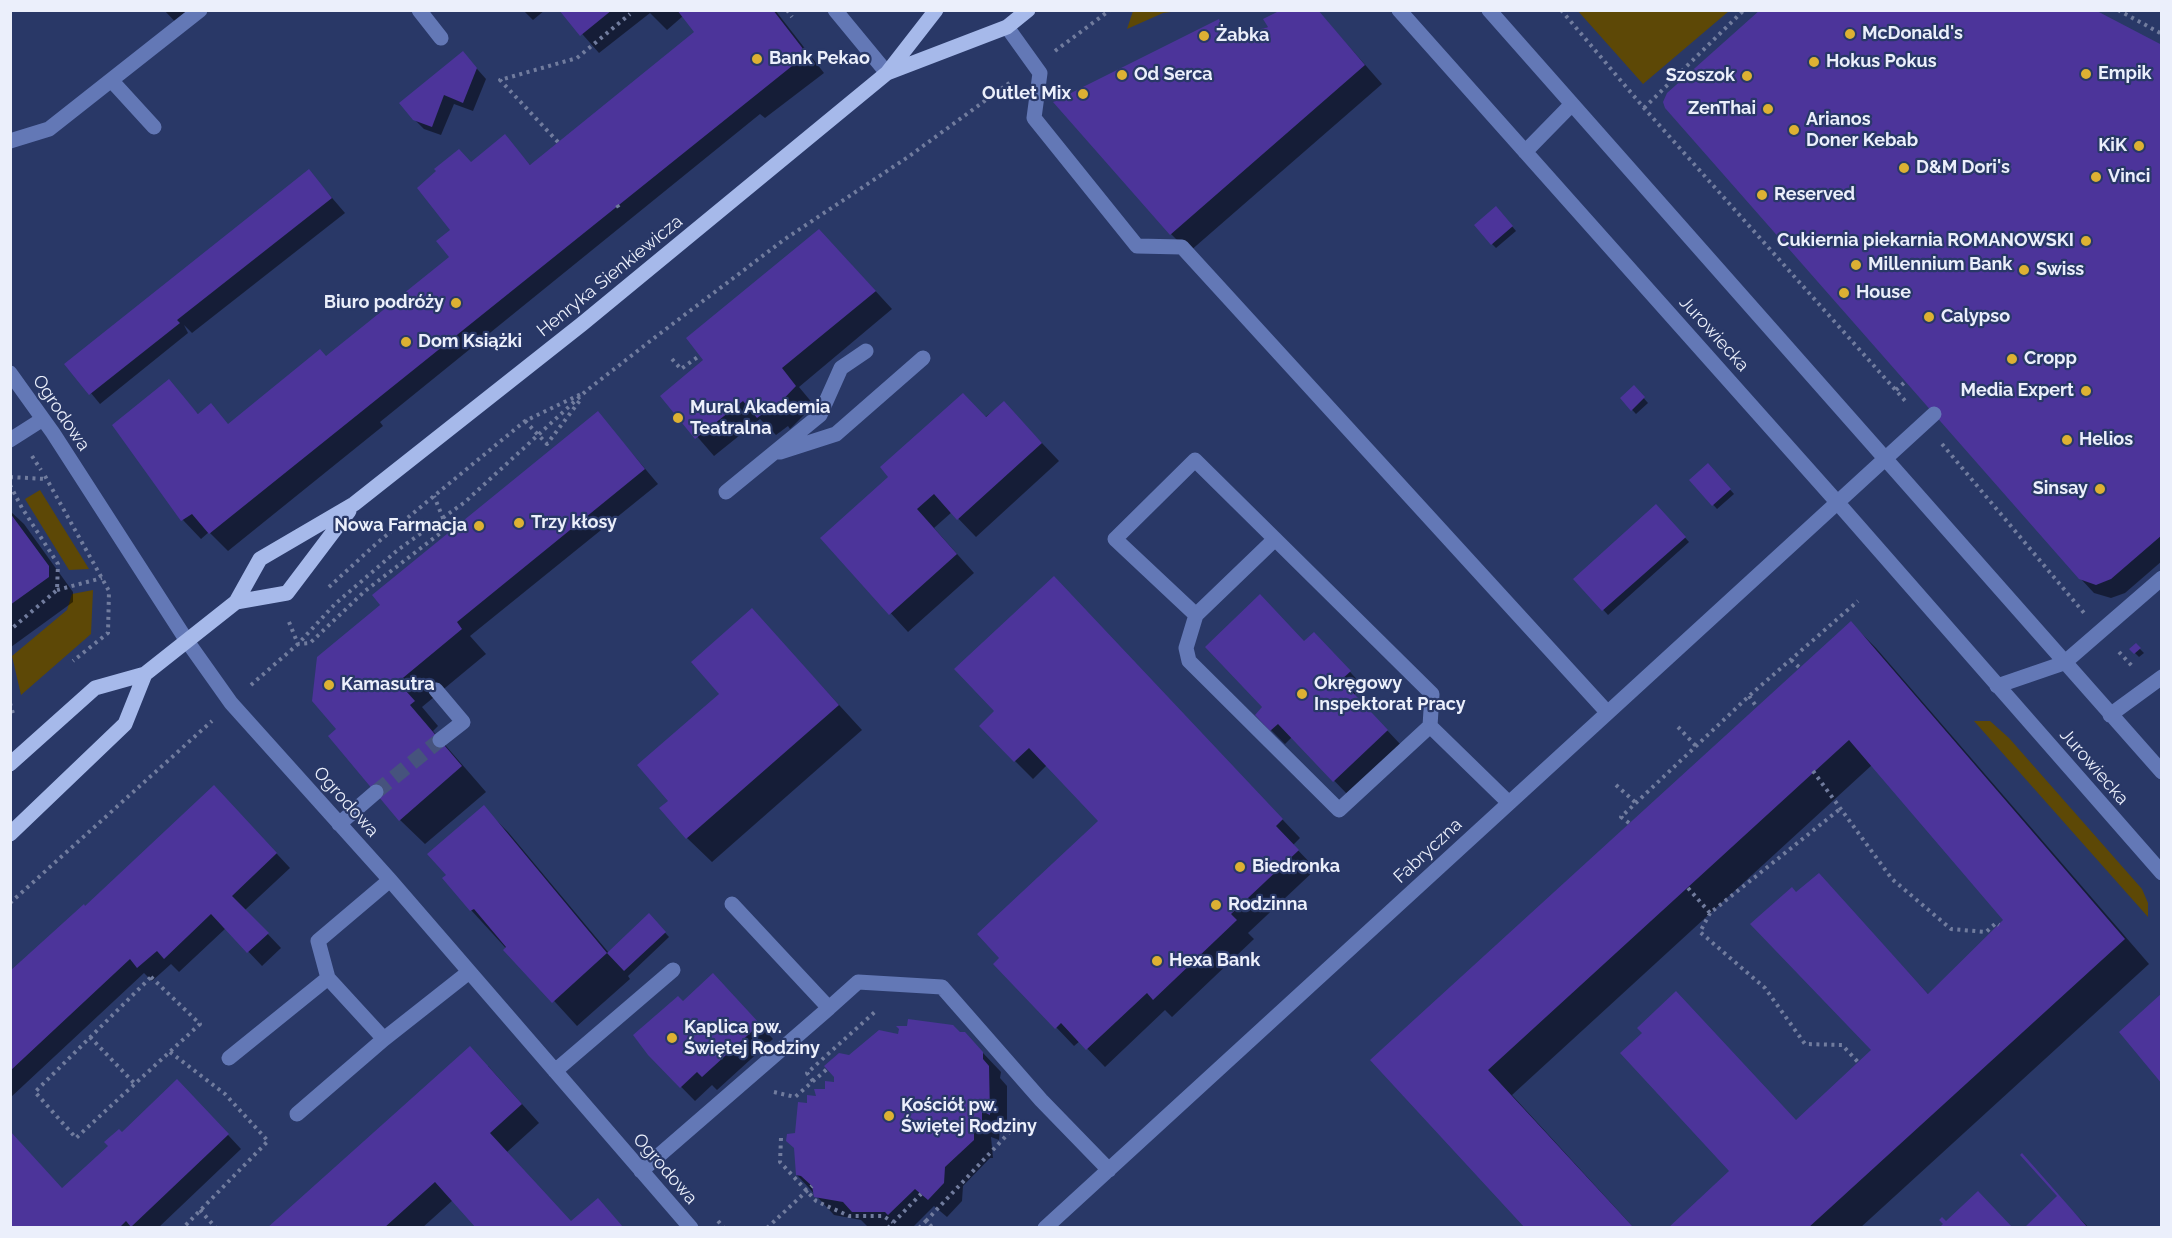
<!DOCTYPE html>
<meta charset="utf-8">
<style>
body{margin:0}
#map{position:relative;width:2172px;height:1238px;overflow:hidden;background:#293867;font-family:Raleway,sans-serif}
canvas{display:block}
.frame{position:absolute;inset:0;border:12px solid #ebeffb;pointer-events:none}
</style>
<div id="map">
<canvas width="2172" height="1238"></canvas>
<div class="frame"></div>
</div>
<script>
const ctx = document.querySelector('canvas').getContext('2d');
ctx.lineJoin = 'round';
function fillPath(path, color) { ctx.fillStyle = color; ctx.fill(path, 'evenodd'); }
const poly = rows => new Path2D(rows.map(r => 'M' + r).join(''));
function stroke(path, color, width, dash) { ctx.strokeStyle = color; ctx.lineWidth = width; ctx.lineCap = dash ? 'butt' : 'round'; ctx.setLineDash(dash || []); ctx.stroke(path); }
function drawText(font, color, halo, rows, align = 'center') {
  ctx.font = font + ' Raleway,sans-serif'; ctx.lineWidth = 4.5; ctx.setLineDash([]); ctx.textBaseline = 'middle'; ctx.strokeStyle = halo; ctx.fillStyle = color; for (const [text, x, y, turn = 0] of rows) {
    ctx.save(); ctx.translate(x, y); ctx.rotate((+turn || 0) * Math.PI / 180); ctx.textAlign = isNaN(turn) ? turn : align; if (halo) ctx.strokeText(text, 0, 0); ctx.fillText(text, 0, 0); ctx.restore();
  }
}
fillPath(poly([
 [1133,11,1133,10,1179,11,1163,13,1127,29],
 [1578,11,1729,11,1643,84],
 [40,490,89,569,69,570,25,499],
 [93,590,91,634,21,695,12,656,67,610,72,594],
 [1974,721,1990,721,2009,738,2142,889,2148,903,2148,917]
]), '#5d4806');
fillPath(poly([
 [164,10,205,10,182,29],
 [523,10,545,10,533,20],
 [561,10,775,10,824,73,765,118,760,114,380,422,383,426,228,551,209,532,201,539,183,520,114,425,168,381,199,415,229,425,327,358,451,258,452,230,471,163,505,136,531,166,696,33,683,16,667,30,650,13,599,53],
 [1317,10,1382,84,1189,252,1171,234,1219,21,1236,38],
 [2162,47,2162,561,2125,593,2111,598,2094,593,2080,578],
 [463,53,486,79,473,111,454,104,441,135,424,129,414,119],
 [309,171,345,213,192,333,184,325,188,333,100,404,67,364],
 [1501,213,1516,231,1496,248,1492,244],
 [837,249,892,309,799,387,814,405,790,429,788,426,776,435,760,419,714,456,662,396],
 [1634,387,1648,403,1636,414,1622,399],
 [1004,403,1059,461,976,537,952,512,934,528,974,573,908,632,822,538],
 [598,413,658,484,470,636,486,654,422,707,438,726,433,731,486,792,425,844,400,820,330,736,338,729,382,605],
 [1708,465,1734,494,1717,509,1691,480],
 [1660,510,1689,542,1608,615,1575,579],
 [10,511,24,524,73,592,73,602,11,647],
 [1071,596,1300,838,1293,845,1316,869,1248,933,1254,939,1172,1017,1165,1010,1105,1067,1080,1041,1074,1046,996,964,1100,821,1047,765,1033,779,1015,761,996,711],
 [752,610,862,730,712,862,687,838,670,801,721,694],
 [1851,623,1876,648,2149,964,1860,1228,1670,1228,1797,1122,1873,1050,1796,894,1819,875,1929,995,2006,920,1872,765,1512,1095,1634,1228,1527,1228,1372,1060],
 [1304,642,1328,648,1363,686,1354,695,1401,745,1348,795,1292,737,1285,744,1271,730,1264,707],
 [2136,645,2144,653,2139,657,2131,649],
 [228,801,290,868,245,910,281,948,262,966,226,928,179,972,171,964,152,981,144,973,10,1098,10,974,85,908],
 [484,808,508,832,609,953,649,915,669,937,628,976,630,979,577,1026,471,910],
 [727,989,773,1039,717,1090,712,1085,695,1101,649,1054,683,1003],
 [965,1034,1001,1072,1000,1078,1007,1086,1007,1131,1000,1128,999,1140,991,1137,993,1158,990,1158,963,1186,962,1201,947,1217,934,1206,912,1228,869,1228,861,1220,834,1215,797,1175,796,1135,809,1105,807,1097,818,1098,828,1091,825,1083,836,1083,850,1056,899,1035],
 [488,1066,539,1123,507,1152,571,1223,598,1200,624,1228,477,1228,453,1200,422,1228,269,1228],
 [191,1095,241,1149,158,1228,10,1228,63,1189,122,1134],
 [2059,1197,2089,1228,2027,1228]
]), '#0007');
fillPath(poly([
 [559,10,612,10,580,36],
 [677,10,773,10,807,54,209,534,192,514,181,521,112,425,169,379,198,414,211,403,228,424,320,349,326,356,449,257,436,241,450,230,417,188,436,171,434,169,459,149,471,162,505,134,530,165,694,32],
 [1281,10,1318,10,1365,65,1170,235,1053,102,1219,19,1226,39,1268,27,1263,19],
 [1760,10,2095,10,2162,45,2162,535,2111,579,2096,585,2079,579,1665,108,1663,102,1667,93],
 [463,51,477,68,463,103,444,95,432,127,413,120,399,103],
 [309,169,332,198,177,320,180,323,89,395,64,364],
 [1496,206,1513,226,1491,245,1474,225],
 [819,229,876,291,782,368,796,386,771,412,769,409,757,418,743,401,695,439,660,396,703,360,686,338],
 [1634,385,1645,397,1631,411,1620,398],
 [963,393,986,417,1004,401,1042,443,957,520,934,494,917,509,957,554,889,615,820,538,888,477,880,467],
 [598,411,645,469,457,622,462,629,398,682,415,701,410,705,462,766,399,821,328,736,336,729,312,701,317,657,380,605,372,595],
 [1708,463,1731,489,1712,506,1689,480],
 [1656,504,1686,537,1602,611,1573,579],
 [10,513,49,566,49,577,10,605],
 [1054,576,1283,819,1276,826,1299,850,1231,914,1237,920,1153,1000,1147,993,1086,1050,1061,1023,1055,1029,993,964,999,958,977,934,1098,821,1029,748,1014,762,979,726,994,711,954,669],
 [1260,594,1304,641,1314,632,1351,671,1341,680,1388,730,1333,782,1278,724,1270,731,1255,715,1262,707,1205,647],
 [752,608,839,705,686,839,659,808,668,801,637,765,719,694,691,662],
 [1851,621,2125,939,1808,1228,1668,1228,1729,1171,1620,1053,1642,1033,1637,1028,1676,991,1796,1120,1871,1050,1750,924,1792,887,1796,892,1819,873,1928,994,2003,920,1849,740,1488,1070,1634,1228,1525,1228,1370,1060],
 [2136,643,2141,648,2134,654,2129,649],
 [214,785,277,853,232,896,269,933,247,953,211,914,164,959,157,951,137,968,130,959,10,1071,10,971,84,904,85,906],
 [484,805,607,953,552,1003,503,950,506,947,474,909,470,911,442,878,446,875,427,854],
 [649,913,666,932,624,971,607,953],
 [713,973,760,1024,702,1077,697,1072,680,1088,648,1055,633,1035,678,996,683,1001],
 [2162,993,2162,1084,2119,1032],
 [908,1019,953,1025,960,1032,965,1032,983,1052,983,1059,989,1066,990,1115,982,1111,982,1121,974,1120,974,1140,945,1167,944,1183,928,1200,915,1189,888,1215,885,1212,852,1212,843,1202,814,1197,812,1186,801,1176,796,1175,794,1148,786,1141,787,1134,795,1133,798,1102,807,1103,807,1095,816,1096,814,1089,825,1089,825,1081,834,1082,834,1077,824,1066,839,1053,849,1055,879,1030,898,1034,899,1029,896,1026,907,1026],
 [470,1046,522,1104,490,1133,571,1221,598,1198,624,1228,476,1228,435,1182,384,1228,267,1228],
 [177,1079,229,1134,131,1227,126,1221,119,1228,10,1228,10,1131,62,1188,108,1146,104,1142,119,1129,122,1132],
 [2022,1153,2088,1228,2024,1228,2057,1196,2020,1155],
 [1978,1191,2013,1228,1939,1228,1943,1224,1939,1220,1942,1217,1946,1221]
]), '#4c349a');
stroke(poly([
 [376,792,440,740]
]), '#46537d', 15, [15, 8]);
stroke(poly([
 [787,10,792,17],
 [1561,10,1644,108,1908,404],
 [2118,10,2162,34],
 [1055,51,1110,10],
 [1644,108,1744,10],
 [558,142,500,80,577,58,630,14],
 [617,205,619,208],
 [672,359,681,369,699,356],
 [1896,390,1906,381],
 [525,421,547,444,581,399],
 [1942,444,2084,613],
 [32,456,41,470],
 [45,476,109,591,108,633,73,661],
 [10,477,46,479],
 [10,485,22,508,58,564,57,590,10,630],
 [329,587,377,543,525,421,581,394],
 [57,590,102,578],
 [289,622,298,644,310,643,365,591,447,528,434,496],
 [2119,652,2132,666],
 [1791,660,1799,667],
 [251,685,298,644,335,604,399,549,465,502,586,391,658,335,785,239,908,157,1012,81],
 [1749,696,1756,706],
 [10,703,14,717],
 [1678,727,1696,746],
 [1813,771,1892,879,1951,929,1986,932,1996,923,1999,925],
 [1616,785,1636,803],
 [1629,823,1621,817,1749,696,1858,601],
 [1688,888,1710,913,1840,809],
 [10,903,212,721],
 [1710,913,1700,932,1765,988,1805,1044,1842,1045,1859,1063],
 [151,977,200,1024,76,1138,35,1092,151,977],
 [90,1037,135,1084],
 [170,1052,225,1094,268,1141,183,1228],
 [813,1081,807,1073,877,1010],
 [774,1092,795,1097,827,1069],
 [781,1138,780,1162,816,1201,849,1216,883,1216,893,1222],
 [200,1210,216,1228],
 [718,1221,724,1228],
 [926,1221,1022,1119],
 [767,1228,812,1186],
 [888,1228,921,1194],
 [919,1228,926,1221,933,1228]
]), '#717c9e', 4, [3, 4.5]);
stroke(poly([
 [419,10,441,38],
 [835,10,887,73],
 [1399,10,1837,502,2162,873],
 [1489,10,2162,772],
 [1007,27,1040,73,1034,118,1137,246,1182,247,1607,712],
 [111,80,154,127],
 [10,141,49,129,200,10],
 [1525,152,1571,105],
 [10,373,53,433,187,641,231,703,390,880,691,1228],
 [10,440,43,419],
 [780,452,836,434,923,358],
 [726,492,820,415,841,368,866,351],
 [1275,539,1196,615,1115,539,1195,460,1275,539,1432,694,1430,726,1508,802],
 [1196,615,1186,648,1189,661,1339,810,1430,726],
 [1997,686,2064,663,2162,578],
 [436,690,463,722,440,740],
 [2110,715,2162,677],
 [339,824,376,792],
 [732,904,829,1008,858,982,942,987,1041,1100,1109,1170],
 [328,978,318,941,390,880],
 [229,1058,328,978,384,1039],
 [555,1071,673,970],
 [297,1114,384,1039,469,972],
 [641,1171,829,1008],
 [1045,1228,1934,414]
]), '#6378b6', 15);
stroke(poly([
 [887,73,1007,27,1028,10],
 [236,602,287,593,349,511],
 [10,764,95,688,145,674,236,602,260,559,354,504,582,324,887,73,936,10],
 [10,834,125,724,145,674]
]), '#a6b9ea', 15);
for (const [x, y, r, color] of [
 [1850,34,6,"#ddb133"],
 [1204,36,6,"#ddb133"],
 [757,59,6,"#ddb133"],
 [1814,62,6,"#ddb133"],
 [2086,74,6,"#ddb133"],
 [1122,75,6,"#ddb133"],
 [1747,76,6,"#ddb133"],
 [1083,94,6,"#ddb133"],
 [1768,109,6,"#ddb133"],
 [1794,130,6,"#ddb133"],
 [2139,146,6,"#ddb133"],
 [1904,168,6,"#ddb133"],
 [2096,177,6,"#ddb133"],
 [1762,195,6,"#ddb133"],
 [2086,241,6,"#ddb133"],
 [1856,265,6,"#ddb133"],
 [2024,270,6,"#ddb133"],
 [1844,293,6,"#ddb133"],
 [456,303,6,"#ddb133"],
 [1929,317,6,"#ddb133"],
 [406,342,6,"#ddb133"],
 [2012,359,6,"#ddb133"],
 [2086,391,6,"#ddb133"],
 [678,418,6,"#ddb133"],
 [2067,440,6,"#ddb133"],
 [2100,489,6,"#ddb133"],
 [519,523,6,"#ddb133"],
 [479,526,6,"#ddb133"],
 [329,685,6,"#ddb133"],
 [1302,694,6,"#ddb133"],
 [1240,867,6,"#ddb133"],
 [1216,905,6,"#ddb133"],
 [1157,961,6,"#ddb133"],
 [672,1038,6,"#ddb133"],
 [889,1116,6,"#ddb133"]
]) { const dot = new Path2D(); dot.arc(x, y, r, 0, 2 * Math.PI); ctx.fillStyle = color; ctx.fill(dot); stroke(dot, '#293867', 2); }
drawText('bold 18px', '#ebeffb', '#293867', [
 ["McDonald's",1862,34],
 ["Żabka",1216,36],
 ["Bank Pekao",769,59],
 ["Hokus Pokus",1826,62],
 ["Empik",2098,74],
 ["Od Serca",1134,75],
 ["Szoszok",1735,76,"right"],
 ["Outlet Mix",1071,94,"right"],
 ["ZenThai",1756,109,"right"],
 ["Arianos",1806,120],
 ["Doner Kebab",1806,141],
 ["KiK",2127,146,"right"],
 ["D&M Dori's",1916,168],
 ["Vinci",2108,177],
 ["Reserved",1774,195],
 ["Cukiernia piekarnia ROMANOWSKI",2074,241,"right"],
 ["Millennium Bank",1868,265],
 ["Swiss",2036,270],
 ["House",1856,293],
 ["Biuro podróży",444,303,"right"],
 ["Calypso",1941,317],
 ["Dom Książki",418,342],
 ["Cropp",2024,359],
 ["Media Expert",2074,391,"right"],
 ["Mural Akademia",690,408],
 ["Teatralna",690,429],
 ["Helios",2079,440],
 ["Sinsay",2088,489,"right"],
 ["Trzy kłosy",531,523],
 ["Nowa Farmacja",467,526,"right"],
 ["Okręgowy",1314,684],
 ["Inspektorat Pracy",1314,705],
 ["Kamasutra",341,685],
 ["Biedronka",1252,867],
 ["Rodzinna",1228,905],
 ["Hexa Bank",1169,961],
 ["Kaplica pw.",684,1028],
 ["Świętej Rodziny",684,1049],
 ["Kościół pw.",901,1106],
 ["Świętej Rodziny",901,1127]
], 'left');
drawText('18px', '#ebeffb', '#293867', [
 ["Henryka Sienkiewicza",610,276,-39],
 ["Jurowiecka",1714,334,48],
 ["Ogrodowa",61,413,56],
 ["Jurowiecka",2094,767,49],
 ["Ogrodowa",346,802,48],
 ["Fabryczna",1428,851,-43],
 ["Ogrodowa",665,1169,49]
]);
</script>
